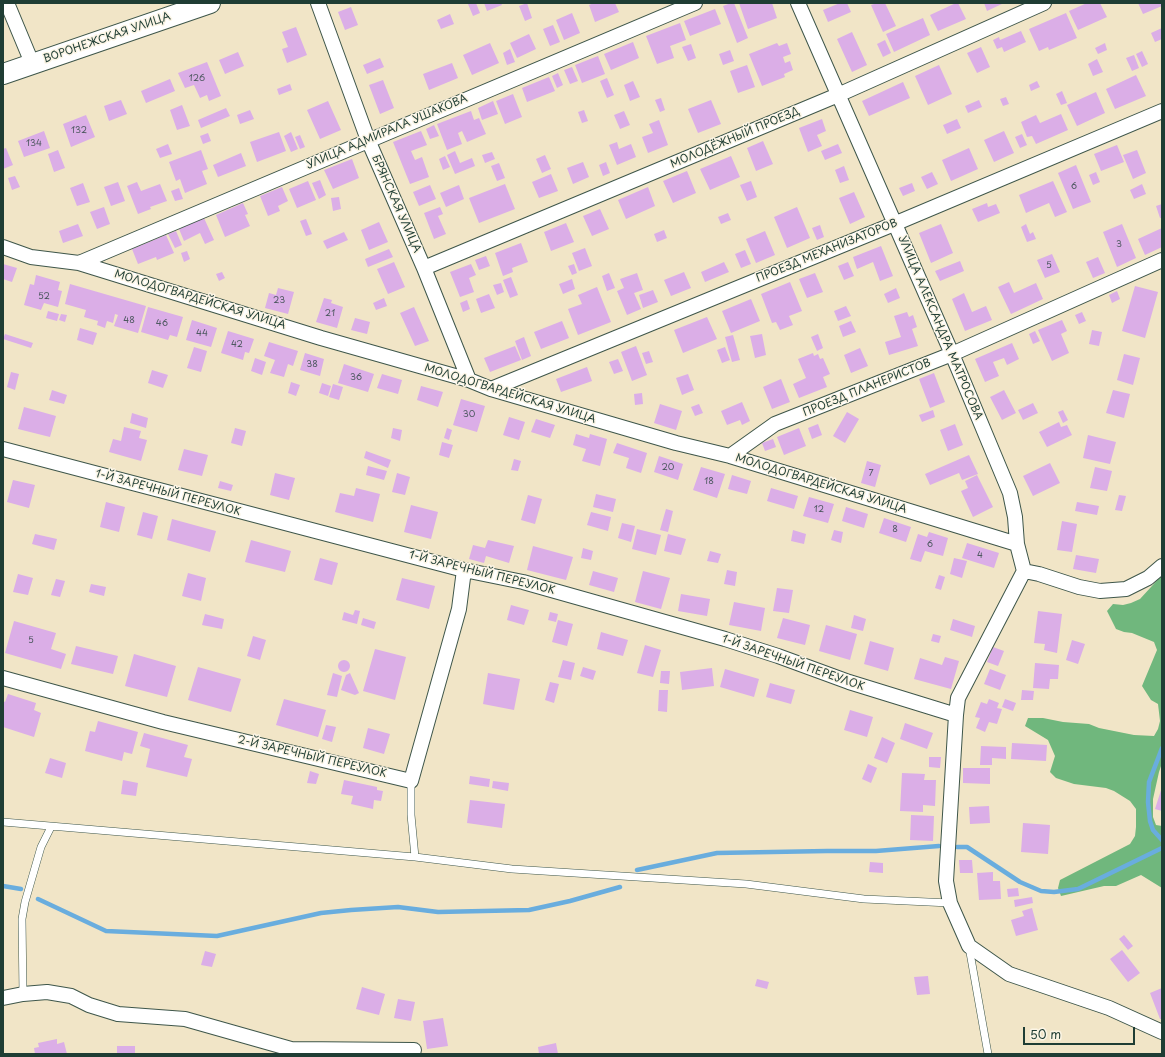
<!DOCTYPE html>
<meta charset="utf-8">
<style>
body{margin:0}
#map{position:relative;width:1165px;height:1057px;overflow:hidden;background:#f1e5c7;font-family:"Playpen Sans",sans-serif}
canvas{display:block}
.frame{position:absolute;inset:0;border:4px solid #1f3d34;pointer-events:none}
.scale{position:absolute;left:1023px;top:1027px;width:112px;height:18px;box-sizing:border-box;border:2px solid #1f3d34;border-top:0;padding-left:5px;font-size:12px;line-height:14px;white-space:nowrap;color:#1f3d34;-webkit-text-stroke:3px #fcf5e5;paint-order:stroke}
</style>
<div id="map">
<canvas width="1165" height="1057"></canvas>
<div class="frame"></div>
<div class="scale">50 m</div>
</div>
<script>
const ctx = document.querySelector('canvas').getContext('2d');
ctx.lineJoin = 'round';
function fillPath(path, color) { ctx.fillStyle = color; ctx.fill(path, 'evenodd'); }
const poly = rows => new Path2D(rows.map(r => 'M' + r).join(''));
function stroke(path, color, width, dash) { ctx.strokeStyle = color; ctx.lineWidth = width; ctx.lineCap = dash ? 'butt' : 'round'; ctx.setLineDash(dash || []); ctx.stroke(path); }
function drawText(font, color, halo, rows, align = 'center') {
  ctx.font = font + ' "Playpen Sans",sans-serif'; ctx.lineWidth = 3; ctx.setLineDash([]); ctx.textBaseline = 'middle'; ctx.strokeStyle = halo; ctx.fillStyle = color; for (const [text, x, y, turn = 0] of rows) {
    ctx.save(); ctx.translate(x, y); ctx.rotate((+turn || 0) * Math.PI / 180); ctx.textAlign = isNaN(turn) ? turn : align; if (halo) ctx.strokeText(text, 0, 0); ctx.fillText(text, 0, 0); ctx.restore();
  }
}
fillPath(poly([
 [1162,575,1162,763,1159,772,1153,799,1153,817,1156,825,1162,826,1162,888,1141,875,1116,886,1104,886,1061,896,1058,888,1060,880,1130,844,1135,836,1136,827,1136,809,1130,801,1114,791,1106,788,1074,784,1056,778,1050,772,1055,756,1048,740,1025,726,1028,718,1043,718,1063,722,1089,724,1099,728,1134,735,1154,736,1158,729,1160,721,1158,704,1151,700,1142,686,1157,650,1154,642,1132,633,1124,632,1116,629,1107,611,1113,604,1123,605,1131,603,1140,599]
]), '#70b77d');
stroke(poly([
 [1162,748,1149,782,1148,802,1150,821,1153,830,1162,840],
 [957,847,967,847,1020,882,1041,891,1054,892,1078,889,1162,848],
 [637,870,717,853,827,851,876,851,939,846],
 [3,886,21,889],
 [38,899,106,931,217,936,321,913,351,910,398,907,438,912,529,910,570,901,620,887]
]), '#69adde', 4.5);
fillPath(poly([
 [472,3,476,3,480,13,473,16,468,4],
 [484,3,501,3,502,5,487,11],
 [527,3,532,18,525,21,519,6],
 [594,3,615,3,619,12,595,22,589,5],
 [731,3,734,3,748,38,737,43,723,6],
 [739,3,772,3,777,18,748,29],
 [840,3,847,3,851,12,828,22,823,10],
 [877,3,885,3,896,26,883,32,871,5],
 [956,3,958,3,966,19,938,31,930,15],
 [984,3,1004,3,987,11],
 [1087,3,1100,3,1107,17,1078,30,1069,11],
 [1138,3,1162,3,1162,6,1143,14],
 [351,7,358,25,345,30,338,12],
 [715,9,721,24,690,36,684,21],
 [572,13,580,33,564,40,556,20],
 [1066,13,1077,38,1049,50,1048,47,1039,51,1029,29],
 [450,14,454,24,441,29,437,20],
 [923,18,930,35,894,52,886,34],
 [680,23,686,40,670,46,674,58,657,64,646,36],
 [553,25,560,42,550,46,543,29],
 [296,27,307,55,287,63,282,49,288,47,282,32],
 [1162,28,1162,39,1155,42,1151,33],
 [1021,31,1026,42,1004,52,1002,47,997,49,993,40,999,37,1000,40],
 [852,32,867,65,852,72,837,39],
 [529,34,536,49,517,58,510,43],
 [885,40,891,53,883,57,877,44],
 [633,42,639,58,611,70,604,54],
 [490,43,499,63,472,75,463,55],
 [777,43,779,46,787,43,791,54,783,57,785,63,790,61,793,70,784,74,785,77,762,86,749,54],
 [1105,43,1107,50,1098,54,1095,48],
 [691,44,696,58,688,61,682,47],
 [981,47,990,67,977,73,967,53],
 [510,49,515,62,507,65,503,53],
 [730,50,734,61,723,65,719,54],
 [1142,51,1148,64,1142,67,1136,54],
 [238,52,244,66,225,74,219,60],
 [1134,55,1139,68,1132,71,1126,58],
 [598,56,605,74,582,83,575,65],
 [380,58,384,67,367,74,363,65],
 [1097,59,1103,72,1093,76,1088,64],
 [207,62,221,96,209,101,207,95,200,98,194,85,185,88,178,73],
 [452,63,458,78,429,90,423,74],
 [747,65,755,87,738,93,730,71],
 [939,65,952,94,928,105,915,76],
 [572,67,578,81,570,84,564,70],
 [558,73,563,85,557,88,552,76],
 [1136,75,1146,96,1115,109,1106,89],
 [549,77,555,91,527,102,522,88],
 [607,78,614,95,607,98,600,81],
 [170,79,175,91,146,103,141,91],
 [383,80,394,108,380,114,369,85],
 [633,81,640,97,630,101,624,85],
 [1037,81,1040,87,1031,91,1029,85],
 [903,82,910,98,869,116,862,101],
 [290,84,292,90,279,95,277,89],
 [1062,91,1067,103,1061,105,1056,94],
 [1096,92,1105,113,1077,126,1067,105],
 [513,94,522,117,505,124,496,101],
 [1006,97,1009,104,1003,106,1000,99],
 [661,98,665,110,660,112,655,100],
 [121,100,127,114,109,121,104,106],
 [711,100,721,124,698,133,688,109],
 [979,100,982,107,968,113,965,106],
 [328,101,341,130,320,139,307,110],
 [493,101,498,114,482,120,478,108],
 [182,105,190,126,177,130,170,110],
 [226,108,230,116,201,128,198,120],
 [250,110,254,119,240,124,237,115],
 [584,110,588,121,582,123,578,112],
 [471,111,474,120,479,118,486,134,467,142,462,131,458,133,462,144,447,150,437,124],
 [624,111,630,125,620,129,614,115],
 [1061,114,1068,130,1036,144,1032,136,1027,137,1021,122,1036,115,1040,123],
 [86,115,95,137,71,147,63,124],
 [822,119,826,131,817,135,822,146,808,152,799,128],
 [957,119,961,128,947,134,943,125],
 [659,120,668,145,648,153,642,137,653,133,649,124],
 [434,125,439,136,430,139,426,129],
 [44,131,50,148,24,157,18,141],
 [421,131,427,145,411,151,415,160,422,157,429,177,410,184,393,142],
 [1004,131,1014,153,994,162,984,140],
 [279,132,286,151,257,162,250,142],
 [291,132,298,149,291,152,284,136],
 [208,133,211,141,203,144,200,136],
 [1022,134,1027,145,1020,148,1015,137],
 [300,135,305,147,300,149,295,137],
 [763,141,773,164,756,171,747,148],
 [617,142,619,149,631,144,636,157,617,165,609,145],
 [168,144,172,154,160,158,156,149],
 [838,144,842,153,825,160,821,151],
 [1117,145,1124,162,1101,171,1094,154],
 [6,148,13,165,3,169,3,149],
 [969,148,978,169,951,181,942,160],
 [58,150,65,168,54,172,48,154],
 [201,150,208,169,202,171,207,184,185,193,180,179,176,181,169,162],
 [1137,150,1146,173,1133,179,1123,155],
 [455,151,460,163,472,158,475,166,455,174,447,155],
 [492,152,495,159,485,163,482,155],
 [241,153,246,166,218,177,213,165],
 [545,155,551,169,542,173,536,159],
 [445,156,450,167,443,170,439,159],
 [731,156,740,177,710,190,700,169],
 [352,159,359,178,333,189,324,170],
 [583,162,589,177,573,184,567,168],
 [606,162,610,173,603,176,599,165],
 [499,163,505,178,497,181,491,166],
 [1076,165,1091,202,1073,209,1058,173],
 [844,166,849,180,840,183,835,170],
 [687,171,696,193,673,203,663,181],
 [932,172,938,184,927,189,921,177],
 [1096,172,1100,182,1093,185,1089,175],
 [551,174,558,191,539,198,532,182],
 [15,176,20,187,12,190,8,178],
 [320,180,326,195,319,199,312,183],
 [308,181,316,200,297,208,289,189],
 [751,181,757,197,747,201,740,185],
 [1053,181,1067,212,1055,217,1049,203,1026,213,1019,195],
 [118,182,125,201,111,206,104,187],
 [137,182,141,191,160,184,167,201,150,207,151,209,138,214,127,186],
 [83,183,90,202,77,206,70,188],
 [912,183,915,191,903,196,899,188],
 [505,184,515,209,479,223,469,198],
 [1142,184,1146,194,1134,199,1130,190],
 [430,185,436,199,419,206,413,192],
 [459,185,464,199,446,207,440,193],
 [282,187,288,201,278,206,280,211,268,216,260,196],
 [648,187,655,206,626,219,618,200],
 [179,188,183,199,175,201,171,191],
 [854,192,865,217,850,224,839,198],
 [339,197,341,209,333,211,331,198],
 [243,203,248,214,245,215,250,226,225,237,216,215],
 [987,203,988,207,996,204,1000,213,978,222,972,209],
 [1162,204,1162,218,1160,218,1156,206],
 [104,207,110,224,97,229,90,212],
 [440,207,443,214,438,216,446,234,434,239,424,213],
 [797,207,810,238,787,248,774,217],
 [600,209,609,229,592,236,583,216],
 [728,213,731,220,721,224,718,217],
 [204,218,214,240,205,244,200,233,184,241,179,229],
 [306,219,312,234,306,236,300,221],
 [379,222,388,242,369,250,361,230],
 [566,223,574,242,551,251,544,232],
 [78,224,83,236,63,243,59,231],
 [941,224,953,253,931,263,919,233],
 [1026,224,1030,234,1033,232,1036,239,1027,242,1021,227],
 [1122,224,1136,258,1117,267,1103,232],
 [820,225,824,237,817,240,812,228],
 [1162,228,1162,247,1145,255,1138,239],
 [664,230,667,238,657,242,654,234],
 [176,231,182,245,175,248,168,234],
 [765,231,775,255,756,263,746,239],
 [344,232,348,240,327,249,323,241],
 [166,235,174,253,157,260,156,257,138,264,132,249],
 [521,243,528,262,512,268,513,272,503,276,495,253],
 [881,246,893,276,880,281,873,262,857,269,853,257],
 [585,248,592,266,579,271,572,253],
 [389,249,393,257,368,267,365,259],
 [745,250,751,264,741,268,735,254],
 [187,251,190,259,184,262,181,253],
 [1052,254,1060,272,1045,278,1037,260],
 [486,256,490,266,479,270,475,260],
 [1098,257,1105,273,1093,278,1086,262],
 [960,261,964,271,940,281,935,271],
 [394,262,405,287,388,294,377,269],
 [724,262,729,272,705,282,701,272],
 [848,262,854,276,844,280,838,266],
 [3,264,17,268,12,282,3,279],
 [471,264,476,275,469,278,474,292,460,297,450,272],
 [574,264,577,273,572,275,568,266],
 [222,272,225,278,219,281,216,274],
 [684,272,691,288,671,296,664,280],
 [609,273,615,288,607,291,602,276],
 [637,273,643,290,634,293,641,309,627,315,617,291,624,288,620,279],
 [815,273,823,292,807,298,799,279],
 [36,275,60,282,58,290,62,291,58,307,44,303,41,310,24,305,30,284,34,285],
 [511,277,518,295,510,298,503,280],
 [572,279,575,289,563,294,559,284],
 [790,282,802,311,789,316,793,325,780,330,776,322,772,323,761,294],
 [1009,282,1014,293,1036,283,1043,299,1011,314,998,287],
 [501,283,504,292,497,295,493,285],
 [70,284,146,306,138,333,114,326,118,315,115,314,113,323,107,321,105,328,97,325,98,321,84,317,86,310,65,304],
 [1135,286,1158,292,1145,338,1122,331],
 [597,287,611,322,578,335,568,309,582,304,578,295],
 [278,288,294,292,288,314,265,308,269,293,276,295],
 [896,288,900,298,888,303,884,294],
 [653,290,658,302,643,308,639,295],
 [1117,291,1120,299,1112,303,1109,295],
 [964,293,972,312,986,306,992,320,965,331,952,299],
 [489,294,495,308,481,313,476,299],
 [324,298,332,300,331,303,343,307,337,328,316,322],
 [384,298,387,306,376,310,373,303],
 [751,299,760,321,731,333,722,311],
 [467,300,470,309,463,312,460,303],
 [846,306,851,316,838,321,834,311],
 [148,307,183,317,177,337,170,335,168,340,141,332],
 [414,307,429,341,415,346,400,313],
 [48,311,59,314,57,321,46,318],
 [907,312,909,317,913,315,917,327,912,329,918,346,889,355,885,342,901,337,894,316],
 [1082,312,1086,321,1079,324,1075,315],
 [61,314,67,315,65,322,59,320],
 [707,317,717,339,683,353,674,330],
 [355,318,370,322,367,334,351,330],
 [192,320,217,328,211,347,186,340],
 [1062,320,1067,331,1061,334,1069,353,1052,361,1038,330],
 [562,321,569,338,541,349,534,332],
 [851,321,856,332,843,337,839,326],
 [80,328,97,333,93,345,77,340],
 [1092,330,1102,332,1099,346,1089,344],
 [228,331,254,339,249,353,245,352,243,360,221,353],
 [1035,331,1040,341,1033,344,1029,334],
 [5,334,33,343,31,348,3,339],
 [762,334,766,355,755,358,750,336],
 [818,334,823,348,817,351,811,337],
 [733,335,740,360,732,362,725,337],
 [524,337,531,356,522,360,515,341],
 [269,342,298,351,293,366,288,364,284,377,270,373,275,360,264,356],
 [1012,343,1019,359,1007,365,1004,358,993,362,999,376,985,382,975,359],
 [515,346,521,360,490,372,484,358],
 [636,346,647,375,632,381,621,352],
 [194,347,207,351,201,372,187,368],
 [725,347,730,360,722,363,717,350],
 [860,348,868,366,851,373,844,355],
 [649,351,653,362,646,364,642,353],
 [305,353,324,359,320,376,300,370],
 [813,353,814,356,818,354,820,359,823,358,830,374,823,377,827,387,799,398,793,384,806,378,798,359],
 [1124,354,1140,358,1133,385,1117,380],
 [255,358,266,362,262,375,251,371],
 [618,359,623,371,614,374,609,362],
 [344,364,374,374,368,392,338,383],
 [587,367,592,381,561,392,556,379],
 [152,370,168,375,163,388,148,383],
 [11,372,19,374,15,390,7,387],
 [934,373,945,402,930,408,919,379],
 [382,374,402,380,398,394,377,388],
 [688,374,694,390,682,395,676,378],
 [781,379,790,402,772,409,763,387],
 [291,382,300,385,296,396,288,393],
 [322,383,331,386,328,396,319,393],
 [333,384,343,387,339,400,329,397],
 [421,386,443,392,438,407,417,400],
 [52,390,67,395,64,404,49,400],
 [1004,390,1016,413,1002,420,990,397],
 [1113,390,1130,394,1124,418,1106,413],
 [642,393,643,404,635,405,634,394],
 [461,399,485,406,477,432,453,425],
 [742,402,750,421,742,425,740,420,727,425,721,411],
 [1033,403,1038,413,1023,420,1018,410],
 [660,404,682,411,676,430,654,423],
 [699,404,703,413,695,416,691,407],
 [24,407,56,416,50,437,18,429],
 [933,410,935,417,922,422,919,415],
 [1063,410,1068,420,1063,423,1058,412],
 [847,412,859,419,845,443,833,436],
 [132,413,148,418,146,428,130,423],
 [509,417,525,422,519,440,503,435],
 [536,419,555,425,550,438,531,432],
 [1059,422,1061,427,1067,425,1072,435,1047,447,1039,432],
 [818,424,822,435,812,439,808,428],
 [955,424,963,445,948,451,940,430],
 [124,427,141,431,139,438,147,440,141,461,109,452,113,439,121,441],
 [235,428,246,431,242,446,231,443],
 [393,428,402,430,400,441,391,438],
 [447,428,452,430,449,440,444,438],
 [799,428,806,446,784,455,777,437],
 [576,434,589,438,590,434,607,439,600,466,582,461,586,449,573,445],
 [1088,435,1116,442,1110,464,1083,458],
 [773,439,776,447,765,451,762,443],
 [442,442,453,445,449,458,439,455],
 [617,443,647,453,641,473,626,468,629,458,613,453],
 [184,449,208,455,202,476,178,470],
 [366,451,391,460,388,468,364,458],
 [969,455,978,474,962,480,959,473,930,485,925,474],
 [659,456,683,464,678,480,654,472],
 [514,459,521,461,518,471,511,470],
 [867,461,881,465,875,487,861,483],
 [1050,463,1060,483,1033,496,1023,476],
 [368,466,387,471,384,480,366,475],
 [701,467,725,474,717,498,693,490],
 [1095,467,1112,471,1107,491,1090,488],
 [275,473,295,478,289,500,270,495],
 [397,473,410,477,405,495,392,492],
 [732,475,751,481,747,494,728,489],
 [977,475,993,507,973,517,961,491,968,488,965,481],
 [13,480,35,485,29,508,7,502],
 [220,481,233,485,231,491,218,488],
 [356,488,380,494,373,522,335,512,340,493,354,496],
 [771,488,798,496,794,509,767,501],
 [596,494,616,499,613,512,593,507],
 [528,495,542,499,535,524,521,520],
 [1119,495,1126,496,1122,511,1115,510],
 [809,497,834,504,828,523,803,516],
 [106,502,125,507,119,532,100,527],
 [1077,502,1099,506,1097,515,1075,511],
 [411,505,438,512,431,539,404,532],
 [846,507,868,514,864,528,842,521],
 [666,509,673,511,668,532,660,530],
 [143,512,158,516,152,539,137,535],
 [591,512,611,517,608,531,587,525],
 [884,518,911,527,906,542,879,533],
 [172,519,216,531,210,552,167,540],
 [1062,521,1077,524,1072,552,1057,550],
 [622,523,635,526,631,542,618,538],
 [637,529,661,535,656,555,632,549],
 [793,530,806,534,804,544,791,541],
 [834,530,843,532,841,543,831,540],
 [929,532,948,538,943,556,925,551,921,562,910,559,918,534,927,537],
 [35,534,57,539,54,550,32,544],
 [668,534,686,539,681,555,664,551],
 [251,540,291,551,285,572,245,562],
 [488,540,514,546,509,563,486,556,484,563,469,559,473,545,485,548],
 [967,543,999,553,994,568,962,558],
 [533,546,573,557,566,580,527,570],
 [583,548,593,551,591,560,581,558],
 [710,551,721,554,718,563,707,561],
 [1076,555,1099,559,1096,573,1073,569],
 [320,558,338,563,332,585,314,580],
 [954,558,967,561,962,578,950,574],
 [727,570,737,572,735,586,724,584],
 [593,571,618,578,614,592,589,585],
 [643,571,670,578,661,609,635,602],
 [188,573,206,578,201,601,182,596],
 [18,574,33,578,28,595,13,592],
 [939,575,945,577,941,590,935,588],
 [402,578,435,586,429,609,396,600],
 [56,579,65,581,60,597,51,595],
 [91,584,106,587,104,596,89,592],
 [777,588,793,590,789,613,773,611],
 [681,594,710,599,707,616,678,611],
 [734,602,765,608,761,631,729,625],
 [511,605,529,610,524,625,507,620],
 [355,610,360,611,357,624,342,620,344,612,353,615],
 [1038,611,1062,614,1057,653,1044,650,1045,644,1034,643],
 [550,612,558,614,556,622,548,620],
 [205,614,224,619,222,629,202,625],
 [854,615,866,619,863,631,851,628],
 [363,618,376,622,374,629,361,625],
 [783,618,810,625,805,645,777,638],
 [953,619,975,626,972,637,950,630],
 [558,620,573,624,567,646,552,642],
 [14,621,56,633,51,649,66,654,61,669,5,653],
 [826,625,857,634,850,660,819,651],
 [601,632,628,640,623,656,597,649],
 [933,634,941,636,939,643,931,641],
 [253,636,266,640,260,660,247,656],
 [1072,640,1085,644,1078,664,1066,660],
 [870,641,894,648,888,671,864,664],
 [645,645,661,650,653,677,637,673],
 [76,646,118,656,113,674,71,664],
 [993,647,1004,651,998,666,987,662],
 [375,649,406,657,395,700,363,691],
 [134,654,176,666,167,697,125,686],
 [945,657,959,661,951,689,914,679,920,658,942,665],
 '338 666a6 6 0 1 1 12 0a6 6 0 1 1-12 0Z',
 [563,660,575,663,571,680,558,677],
 [1035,663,1059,665,1058,679,1050,679,1049,689,1033,688],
 [198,667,241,679,231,712,188,700],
 [583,667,596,671,593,680,580,676],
 [712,668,714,686,682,690,680,672],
 [725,669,759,679,754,697,720,687],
 [990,669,1006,675,1000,690,984,684],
 [661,671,670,671,669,684,660,683],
 [333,673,342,676,337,697,327,695],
 [350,673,359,693,355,695,341,690,346,675],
 [488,673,520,679,514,710,483,704],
 [550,682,559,684,554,703,545,700],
 [770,683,795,690,791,704,766,697],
 [659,690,668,690,667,712,658,711],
 [1022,690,1034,691,1033,700,1021,700],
 [8,694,36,703,34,710,41,713,34,737,3,727,3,701,5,702],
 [284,699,326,710,318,737,276,725],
 [989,699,999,703,997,708,1002,709,997,724,989,722,985,732,976,728,980,718,975,717,981,702,987,704],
 [1005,699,1016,703,1013,711,1002,707],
 [850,710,873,717,867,737,844,730],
 [98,721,138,732,132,754,124,752,122,761,85,751,90,731,95,732],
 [905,723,933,733,927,749,900,739],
 [326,725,336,727,332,742,322,739],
 [368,728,390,734,384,754,363,748],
 [144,733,188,745,184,757,192,759,187,777,146,767,150,749,140,746],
 [882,737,895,743,887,763,874,758],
 [1012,743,1047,745,1046,761,1011,759],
 [981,746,1006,747,1006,759,992,758,992,765,980,765],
 [929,757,941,757,940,768,929,767],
 [50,758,66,763,62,778,45,773],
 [868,764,877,768,871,783,862,779],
 [963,768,990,768,990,784,963,783],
 [310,771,319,774,316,784,307,783],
 [902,773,925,774,924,780,936,780,935,806,923,805,923,812,900,811],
 [470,776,490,779,489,787,469,784],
 [123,780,138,783,136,796,121,794],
 [344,780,377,787,377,790,383,791,381,801,374,800,373,809,351,804,353,796,341,794],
 [493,781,509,783,508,791,492,788],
 [1162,787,1162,811,1155,809],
 [470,800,505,804,502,828,467,823],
 [989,806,990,823,970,824,969,807],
 [911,815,934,816,933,841,910,840],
 [1023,823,1050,825,1048,854,1021,852],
 [959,860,972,860,973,873,960,873],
 [870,862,883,863,883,873,869,872],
 [993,872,993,881,1000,881,1001,899,979,900,977,873],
 [1018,888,1019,896,1008,897,1007,889],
 [1032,897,1033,903,1015,907,1014,900],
 [1032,908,1038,930,1016,936,1011,920,1024,916,1022,911],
 [1124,935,1133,946,1128,950,1119,939],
 [1122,950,1140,973,1128,982,1110,959],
 [205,951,216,954,212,967,201,965],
 [928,976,930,994,917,995,914,977],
 [757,979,769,982,767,989,755,986],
 [362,987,385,994,379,1015,356,1009],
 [1162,988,1162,1019,1160,1019,1150,993],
 [398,999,415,1002,411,1021,394,1018],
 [443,1018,448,1046,427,1049,423,1021],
 [57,1039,57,1044,64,1042,67,1054,35,1054,34,1048,39,1047,38,1043],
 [556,1043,558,1054,539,1054,538,1047],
 [117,1046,135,1046,135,1054,117,1054]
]), '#dbaee7');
const lane = poly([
 [411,781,411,815,415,857],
 [3,822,415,857,512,869,746,884,864,899,950,903],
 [969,947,988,1054],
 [23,994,22,919,25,902,41,847,51,827]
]);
const street = poly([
 [7,3,32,63],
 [318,3,368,140,424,268,469,380],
 [798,3,952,354,1010,493,1015,517,1017,544,1024,571],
 [3,247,31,257,79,263,321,338,469,380,491,389,676,443,730,456,1017,544],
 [79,263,695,3],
 [424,268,838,95,1044,3],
 [491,389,894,224,1162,111],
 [3,449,464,570,523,582,725,639,778,656,849,682,956,715],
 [730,456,775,424,952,354,1162,260],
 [1162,566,1148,578,1126,589,1100,591,1079,587,1039,574,1024,571,958,698,956,715,946,881,950,903,969,946,1009,974,1109,1008,1162,1032],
 [3,678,163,722,411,781,459,609,464,570],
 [3,998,23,994,47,992,71,996,89,1005,118,1014,185,1019,291,1049,414,1050]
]);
const secondary = poly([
 [3,74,210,3]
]);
stroke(lane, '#3e564a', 8);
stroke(street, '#3e564a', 16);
stroke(secondary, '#3e564a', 22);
stroke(lane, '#fff', 7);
stroke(street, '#fff', 14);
stroke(secondary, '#fff', 20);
drawText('9px', '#4e5961', null, [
 ["126",197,79],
 ["132",79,131],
 ["134",34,144],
 ["6",1074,187],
 ["3",1119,245],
 ["5",1049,266],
 ["52",44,297],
 ["23",279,301],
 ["21",330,314],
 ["48",129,321],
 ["46",162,324],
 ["44",202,334],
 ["42",237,345],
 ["38",312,365],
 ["36",356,378],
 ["30",469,415],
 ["20",668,468],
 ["7",871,474],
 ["18",709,482],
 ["12",819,510],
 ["8",895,530],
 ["6",930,545],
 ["4",980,556],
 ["5",31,641]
]);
drawText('11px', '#1f3d34', '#fcf5e5', [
 ["ВОРОНЕЖСКАЯ УЛИЦА",107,38,-19],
 ["УЛИЦА АДМИРАЛА УШАКОВА",387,132,-23],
 ["МОЛОДЁЖНЫЙ ПРОЕЗД",735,138,-23],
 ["БРЯНСКАЯ УЛИЦА",396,204,66],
 ["ПРОЕЗД МЕХАНИЗАТОРОВ",827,251,-22],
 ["МОЛОДОГВАРДЕЙСКАЯ УЛИЦА",200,300,17],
 ["УЛИЦА АЛЕКСАНДРА МАТРОСОВА",940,328,67],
 ["ПРОЕЗД ПЛАНЕРИСТОВ",867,388,-22],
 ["МОЛОДОГВАРДЕЙСКАЯ УЛИЦА",510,394,17],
 ["МОЛОДОГВАРДЕЙСКАЯ УЛИЦА",821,484,17],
 ["1-Й ЗАРЕЧНЫЙ ПЕРЕУЛОК",168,493,15],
 ["1-Й ЗАРЕЧНЫЙ ПЕРЕУЛОК",482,573,14],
 ["1-Й ЗАРЕЧНЫЙ ПЕРЕУЛОК",793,663,19],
 ["2-Й ЗАРЕЧНЫЙ ПЕРЕУЛОК",312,757,13]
]);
</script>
